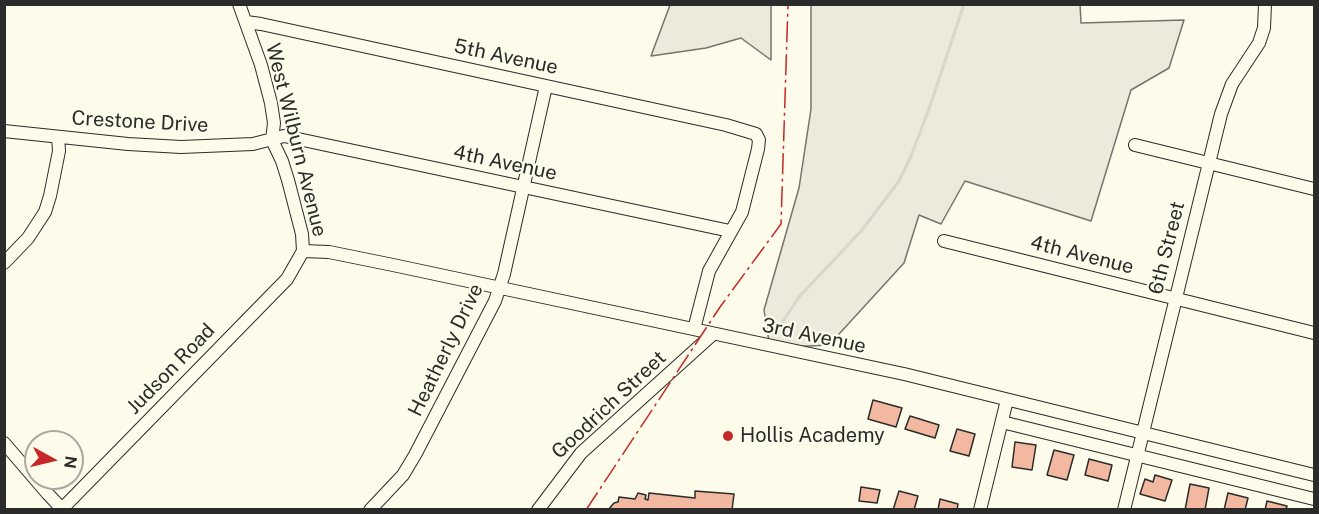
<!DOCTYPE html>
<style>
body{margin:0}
#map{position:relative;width:1319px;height:514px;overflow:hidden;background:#fdfbea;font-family:"Public Sans",sans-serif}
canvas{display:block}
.frame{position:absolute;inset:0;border:6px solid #2b2b2b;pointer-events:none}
.north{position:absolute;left:24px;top:430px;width:60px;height:60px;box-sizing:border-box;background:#fdfbea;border:2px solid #a9a89e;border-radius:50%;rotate:98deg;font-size:16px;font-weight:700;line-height:24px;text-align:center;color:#2b2b2b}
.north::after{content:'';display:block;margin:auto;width:21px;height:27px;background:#c62828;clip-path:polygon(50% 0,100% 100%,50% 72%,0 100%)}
</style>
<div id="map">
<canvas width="1319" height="514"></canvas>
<div class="frame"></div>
<div class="north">N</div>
</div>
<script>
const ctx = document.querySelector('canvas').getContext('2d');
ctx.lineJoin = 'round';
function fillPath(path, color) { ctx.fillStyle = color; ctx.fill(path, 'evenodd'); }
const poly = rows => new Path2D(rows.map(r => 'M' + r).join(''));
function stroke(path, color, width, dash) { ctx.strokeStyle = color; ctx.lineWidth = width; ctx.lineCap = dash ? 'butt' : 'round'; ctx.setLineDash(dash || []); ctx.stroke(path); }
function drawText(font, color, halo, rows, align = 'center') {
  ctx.font = font + ' "Public Sans",sans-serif'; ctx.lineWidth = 4.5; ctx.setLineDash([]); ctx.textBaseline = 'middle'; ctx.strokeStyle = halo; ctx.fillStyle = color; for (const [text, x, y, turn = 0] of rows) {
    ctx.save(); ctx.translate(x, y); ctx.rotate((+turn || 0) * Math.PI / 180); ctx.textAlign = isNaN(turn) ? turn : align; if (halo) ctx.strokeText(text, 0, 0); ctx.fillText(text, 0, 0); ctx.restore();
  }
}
const green = poly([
 [1080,4,1081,23,1184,20,1169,68,1131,90,1091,221,965,181,941,224,919,215,904,263,829,345,770,348,764,310,799,188,811,109,811,5,1080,4],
 [670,5,771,5,771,60,741,38,706,48,651,56,670,5]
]);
fillPath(green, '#ecebdb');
stroke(green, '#74746e', 1.5);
stroke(poly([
 [778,329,799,297,862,230,899,181,911,156,930,106,964,4]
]), '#d8d7c9', 3);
const building = poly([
 [873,400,902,408,896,427,868,419,873,400],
 [910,416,939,425,935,438,905,429,910,416],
 [957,429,975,434,969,456,950,451,957,429],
 [1015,442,1036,445,1032,470,1012,467,1015,442],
 [1054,450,1074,455,1067,480,1047,475,1054,450],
 [1089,459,1112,465,1108,481,1085,475,1089,459],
 [1155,475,1172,480,1165,501,1140,494,1145,479,1153,482,1155,475],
 [1190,484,1209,488,1205,510,1185,510,1190,484],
 [861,487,880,490,877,503,859,501,861,487],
 [695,491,734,494,732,510,608,510,614,503,618,502,619,497,635,499,638,493,646,495,645,499,648,500,649,493,695,498,695,491],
 [899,491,918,496,914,510,893,510,899,491],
 [1228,493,1248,498,1245,510,1224,510,1228,493],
 [940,499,958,504,957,510,938,510,940,499],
 [1267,501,1287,506,1286,510,1265,510,1267,501]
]);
fillPath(building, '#f2b8a0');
stroke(building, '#2b2b2b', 1.5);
const minor = poly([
 [239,4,261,65,271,103,274,123,272,140,282,161,288,180,302,234,303,251],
 [246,22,261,24,726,125,756,134,759,140,758,149,742,212,709,271,694,329],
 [4,131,128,144,181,147,253,144,284,136,730,231],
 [1135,145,1314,189],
 [944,241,1314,333],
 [303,251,329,252,393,265,904,374,1314,475],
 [4,263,28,238,45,212,50,196,59,151,58,137],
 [1002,422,1314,499],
 [4,443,48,494,63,510],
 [61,510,287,279,303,251],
 [370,510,403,475,415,455,495,301,504,274,546,86],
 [538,510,581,453,713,334],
 [980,510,1007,400],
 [1124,510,1221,114,1232,84,1259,43,1264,28,1265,4]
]);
stroke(minor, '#2b2b2b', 14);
stroke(minor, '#fdfbea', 12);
stroke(poly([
 [586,510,720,307,781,224,788,4]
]), '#c62828', 1.5, [21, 4.5, 3, 4.5]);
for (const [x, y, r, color] of [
 [728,436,6,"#c62828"]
]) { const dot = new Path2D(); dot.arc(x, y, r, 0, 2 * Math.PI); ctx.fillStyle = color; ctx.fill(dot); stroke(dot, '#fdfbea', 2); }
drawText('20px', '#2b2b2b', '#fdfbea', [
 ["5th Avenue",506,57,12],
 ["Crestone Drive",140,122,3],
 ["West Wilburn Avenue",296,140,76],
 ["4th Avenue",505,163,12],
 ["6th Street",1167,248,-76],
 ["4th Avenue",1082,255,14],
 ["3rd Avenue",814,336,12],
 ["Heatherly Drive",446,350,-64],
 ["Judson Road",171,369,-46],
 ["Goodrich Street",609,405,-43]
]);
drawText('20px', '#2b2b2b', '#fdfbea', [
 ["Hollis Academy",740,436]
], 'left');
</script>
